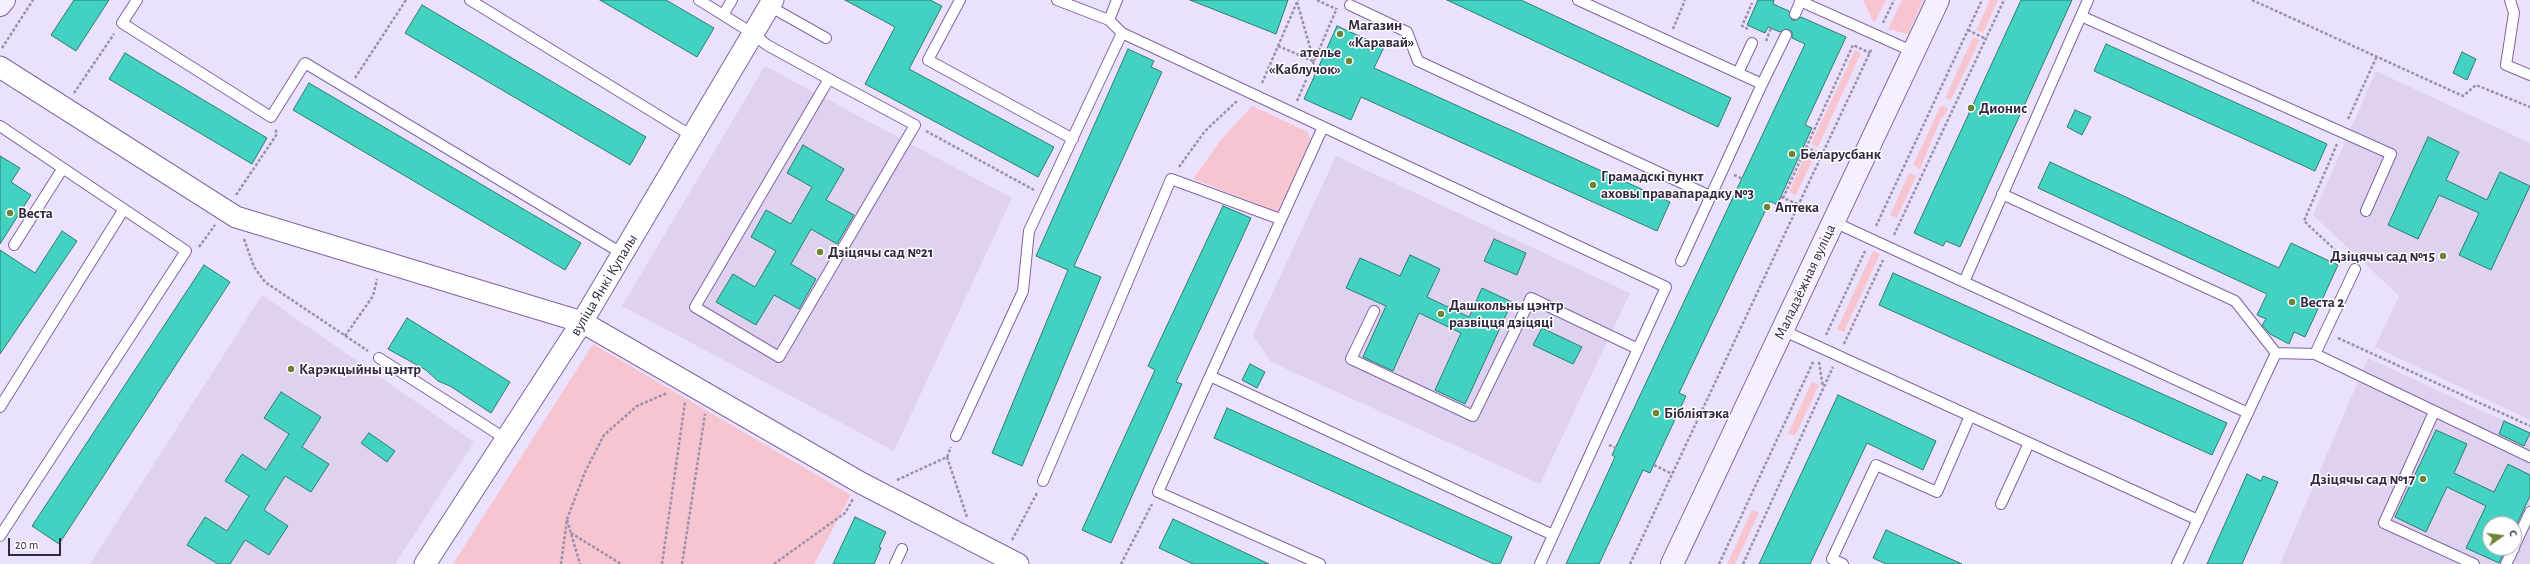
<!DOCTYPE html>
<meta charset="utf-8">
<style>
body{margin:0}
#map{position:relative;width:2530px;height:564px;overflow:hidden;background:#ece1fd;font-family:"Alegreya Sans",sans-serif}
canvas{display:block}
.north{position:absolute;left:2482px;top:516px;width:40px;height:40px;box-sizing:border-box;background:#fff;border:1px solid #ada9b3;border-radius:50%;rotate:76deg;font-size:11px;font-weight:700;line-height:16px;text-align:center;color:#332742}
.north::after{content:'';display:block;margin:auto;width:14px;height:18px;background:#6d8335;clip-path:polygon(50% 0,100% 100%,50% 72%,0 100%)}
.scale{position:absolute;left:8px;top:538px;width:53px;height:18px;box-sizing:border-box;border:2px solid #332742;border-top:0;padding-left:5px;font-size:12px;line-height:14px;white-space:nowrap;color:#332742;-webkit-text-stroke:3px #fff;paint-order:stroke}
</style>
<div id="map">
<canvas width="2530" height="564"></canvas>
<div class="north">С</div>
<div class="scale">20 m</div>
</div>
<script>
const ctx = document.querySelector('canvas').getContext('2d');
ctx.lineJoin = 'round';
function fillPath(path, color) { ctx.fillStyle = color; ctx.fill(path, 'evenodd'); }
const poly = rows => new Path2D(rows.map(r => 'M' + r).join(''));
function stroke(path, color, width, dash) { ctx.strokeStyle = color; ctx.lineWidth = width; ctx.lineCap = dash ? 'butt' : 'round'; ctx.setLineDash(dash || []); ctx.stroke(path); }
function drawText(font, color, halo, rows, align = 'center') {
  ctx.font = font + ' "Alegreya Sans",sans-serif'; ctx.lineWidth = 3; ctx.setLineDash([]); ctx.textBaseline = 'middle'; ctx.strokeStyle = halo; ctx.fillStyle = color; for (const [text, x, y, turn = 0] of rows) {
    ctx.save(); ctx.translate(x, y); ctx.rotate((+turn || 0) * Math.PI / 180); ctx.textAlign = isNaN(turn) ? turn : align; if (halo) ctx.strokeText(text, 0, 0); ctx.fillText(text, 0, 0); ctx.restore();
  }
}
fillPath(poly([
 [765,66,1012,198,894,451,622,306],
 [2376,71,2530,143,2530,420,2375,347,2399,296,2313,215],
 [1336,156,1630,293,1540,484,1271,362,1253,335],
 [262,295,474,442,395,564,90,564],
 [2368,358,2530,433,2530,564,2280,564],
 [2490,524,2514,524,2514,548,2490,548]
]), '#ded2f0');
fillPath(poly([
 [1863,0,1886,0,1874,23],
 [1902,0,1923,0,1908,34,1888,29],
 [1990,0,1998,0,1983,33,1976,30],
 [1973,37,1980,40,1951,100,1945,98],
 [1855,50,1861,53,1818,147,1811,144],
 [1941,105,1948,108,1943,118,1941,118,1920,169,1913,165],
 [1252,106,1308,132,1310,141,1278,212,1193,179,1220,141],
 [1806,153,1814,156,1796,195,1789,192],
 [1909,173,1916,176,1897,218,1890,215],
 [1873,251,1880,254,1844,332,1837,329],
 [593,344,851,495,814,564,453,564],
 [1812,382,1819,385,1795,436,1788,433],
 [1752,510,1759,513,1735,564,1727,564]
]), '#f7c5d0');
const building = poly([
 [74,0,109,0,76,51,51,35,74,0],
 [600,0,666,0,714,28,697,57,600,0],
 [845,0,930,0,942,6,909,69,1054,147,1038,177,865,84,895,27,845,0],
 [1190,0,1288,0,1276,34,1190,0],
 [1447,0,1521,0,1731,98,1718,127,1447,0],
 [1758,0,1774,0,1773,4,1789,11,1792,20,1796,20,1801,17,1846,37,1805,125,1812,128,1777,205,1770,201,1679,393,1686,396,1650,473,1643,470,1599,564,1566,564,1615,457,1612,455,1805,44,1792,38,1792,32,1788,29,1780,32,1768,27,1765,33,1747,25,1758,0],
 [2021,0,2072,0,1960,247,1946,241,1943,246,1914,233,2021,0],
 [422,5,646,137,630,165,405,33,422,5],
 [1337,26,1384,47,1374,68,1670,202,1657,231,1361,97,1351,120,1304,99,1337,26],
 [2106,44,2327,144,2315,171,2094,71,2106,44],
 [1128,49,1154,61,1151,67,1162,72,1074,266,1101,277,1022,466,992,453,1068,270,1036,256,1128,49],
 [2462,52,2476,59,2467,80,2453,73,2462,52],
 [125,53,267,138,252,164,109,79,125,53],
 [309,83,581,243,565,270,293,110,309,83],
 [2075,110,2091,117,2082,135,2067,127,2075,110],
 [2428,137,2459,152,2446,180,2487,200,2500,172,2530,186,2491,270,2459,255,2479,213,2439,195,2418,239,2388,225,2428,137],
 [803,145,844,169,826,200,854,215,837,244,811,229,791,264,816,279,799,309,774,295,756,325,716,302,733,274,755,287,776,251,751,237,766,210,791,224,812,187,787,173,803,145],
 [0,156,20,168,11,182,31,195,0,244,0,156],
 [2050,162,2279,268,2291,243,2338,265,2305,337,2294,332,2289,344,2270,334,2262,325,2266,319,2257,315,2267,294,2038,188,2050,162],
 [1223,206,1251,218,1176,382,1182,384,1111,543,1082,530,1155,370,1148,366,1223,206],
 [62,231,77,241,0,354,0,250,35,273,62,231],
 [1494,239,1526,253,1517,275,1484,261,1494,239],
 [1410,255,1440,269,1427,297,1469,317,1482,288,1512,302,1465,404,1435,390,1461,333,1419,313,1393,371,1363,357,1386,306,1346,288,1360,258,1400,276,1410,255],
 [204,265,230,282,59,544,32,526,204,265],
 [1893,273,2227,423,2212,455,1879,305,1893,273],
 [407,318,510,382,491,413,450,386,438,381,426,370,388,349,407,318],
 [1542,328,1582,347,1573,364,1533,345,1542,328],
 [1250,364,1265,372,1257,388,1242,380,1250,364],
 [281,392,321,417,302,447,329,464,311,492,285,476,264,510,288,526,269,555,245,540,230,564,218,564,187,545,205,517,227,531,249,496,225,481,242,454,266,470,289,434,264,418,281,392],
 [1838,395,1936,441,1923,470,1867,443,1810,564,1759,564,1838,395],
 [1227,408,1512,537,1500,564,1494,564,1214,438,1227,408],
 [2504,421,2530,433,2524,446,2499,434,2504,421],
 [2436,430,2467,444,2454,473,2494,492,2508,464,2530,475,2530,496,2514,530,2514,524,2490,524,2490,548,2506,548,2499,563,2466,548,2486,506,2447,487,2426,532,2395,517,2436,430],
 [369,433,395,451,387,462,361,443,369,433],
 [2247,474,2261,481,2263,476,2278,482,2242,564,2207,564,2247,474],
 [855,517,886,532,879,547,881,548,874,564,833,564,855,517],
 [1173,519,1269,564,1193,564,1159,548,1173,519],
 [1886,530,1962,564,1886,564,1873,558,1886,530]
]);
fillPath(building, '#43d2c1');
stroke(building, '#2c7d73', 1);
const lane = poly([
 [137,0,122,23,271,117,305,63,623,254],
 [470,0,692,136],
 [699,0,752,33,767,45,829,79,915,125,779,357,695,307,829,79],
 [960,0,928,60,1073,139],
 [1057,0,1109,20,1117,0],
 [1578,0,1762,84,1681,261],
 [2510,0,2514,13,2506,65,2530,75],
 [1800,1,1914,52],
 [1350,5,1407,32,1418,61,1710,196],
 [769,6,826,38],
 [1795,14,1801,0],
 [723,15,732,0],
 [2081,16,2391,154,2366,211],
 [1109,20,1122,33,1666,287,1540,564],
 [1738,73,1752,43],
 [1762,84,1786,35],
 [0,126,186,251,0,536],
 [1323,127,1210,376,1553,535],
 [2002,194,2235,301,2276,353],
 [1834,222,2248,413],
 [14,245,63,168],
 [1964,282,2088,0],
 [1374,311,1351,359,1473,416,1531,298,1638,349],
 [1782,330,2198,520],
 [2276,353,2315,354,2355,269],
 [2315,354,2530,457],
 [379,358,506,439],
 [1210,376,1158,492,1320,564],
 [0,407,124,209],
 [2434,412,2384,523,2474,564],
 [956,436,1023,291,1029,231,1122,33],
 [1043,481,1171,179,1280,219],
 [2001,504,2029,443],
 [2514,547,2530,512],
 [895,564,902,549],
 [1843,564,1832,559,1876,465,1937,492,1970,416],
 [2177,564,2276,353],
 [2506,564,2514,548]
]);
const street = poly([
 [0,67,236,217,582,322,861,483,1018,564],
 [425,564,582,322,773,0]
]);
const secondary = poly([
 [0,5,4,0],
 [1672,564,1938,0]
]);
stroke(lane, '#8064a3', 12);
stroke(street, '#8064a3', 23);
stroke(secondary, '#8064a3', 24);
stroke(poly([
 [1317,0,1336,9],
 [2252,0,2463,96,2476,85,2530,107],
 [1297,2,1314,61],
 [1883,23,1894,0],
 [1673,29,1685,0],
 [1748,29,1742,26,1752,3],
 [1968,30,1986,39],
 [1766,41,1771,28],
 [1278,46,1313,61],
 [2,48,33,0],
 [355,78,406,0],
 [1262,83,1298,0],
 [74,93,114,34],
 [1297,101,1337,8],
 [2348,119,2377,56],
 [926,131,1034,190],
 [2337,144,2304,221,2346,260],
 [1806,147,1823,155],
 [1179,167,1205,131,1237,101],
 [1734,175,1743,179],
 [236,195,277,134,275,129],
 [1781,197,1800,205],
 [1783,198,1853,45,1870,53],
 [1876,226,1982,0],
 [1894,235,2004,0],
 [244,239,254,267,265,282,368,351],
 [199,247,215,225],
 [1826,335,1865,251],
 [345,336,373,296,377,279],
 [2338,338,2530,426],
 [1844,344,1883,260],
 [1819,362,1823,387],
 [1609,445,1616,448],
 [947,457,951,447],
 [1654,465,1672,474],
 [897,480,947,457,967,517],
 [567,520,580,564],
 [571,533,621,564],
 [1012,540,1037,493],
 [561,564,567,519,585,472,604,435,637,406,667,393],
 [662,564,685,402],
 [682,564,705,414],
 [774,564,845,513,853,499],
 [1121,564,1152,504],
 [1630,564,1872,48],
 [1719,564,1814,360],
 [1743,564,1833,367]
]), '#9b90ab', 2.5, [3, 2]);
stroke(lane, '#fff', 10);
stroke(street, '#fff', 21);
stroke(secondary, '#f5effe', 22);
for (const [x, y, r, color] of [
 [1340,34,4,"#6d8335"],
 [1349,61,4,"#6d8335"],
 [1971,108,4,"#6d8335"],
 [1792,154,4,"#6d8335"],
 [1593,185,4,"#6d8335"],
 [1767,207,4,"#6d8335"],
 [10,213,4,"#6d8335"],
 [820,252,4,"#6d8335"],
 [2443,256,4,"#6d8335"],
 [2292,302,4,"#6d8335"],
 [1441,314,4,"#6d8335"],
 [291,369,4,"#6d8335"],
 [1656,413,4,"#6d8335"],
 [2423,479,4,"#6d8335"]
]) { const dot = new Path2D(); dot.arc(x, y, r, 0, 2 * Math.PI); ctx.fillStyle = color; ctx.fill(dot); stroke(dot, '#fff', 1.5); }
drawText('bold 15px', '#332742', '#fff', [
 ["Магазин",1348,25],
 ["«Каравай»",1348,42],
 ["ателье",1341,52,"right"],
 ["«Каблучок»",1341,69,"right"],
 ["Дионис",1979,108],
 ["Беларусбанк",1800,154],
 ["Грамадскі пункт",1601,176],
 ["аховы правапарадку №3",1601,193],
 ["Аптека",1775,207],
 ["Веста",18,213],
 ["Дзіцячы сад №21",828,252],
 ["Дзіцячы сад №15",2435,256,"right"],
 ["Веста 2",2300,302],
 ["Дашкольны цэнтр",1449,305],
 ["развіцця дзіцяці",1449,322],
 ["Карэкцыйны цэнтр",299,369],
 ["Бібліятэка",1664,413],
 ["Дзіцячы сад №17",2415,479,"right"]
], 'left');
drawText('15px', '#332742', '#fff', [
 ["Маладзёжная вуліца",1805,282,-65],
 ["вуліца Янкі Купалы",604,285,-59]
]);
</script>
